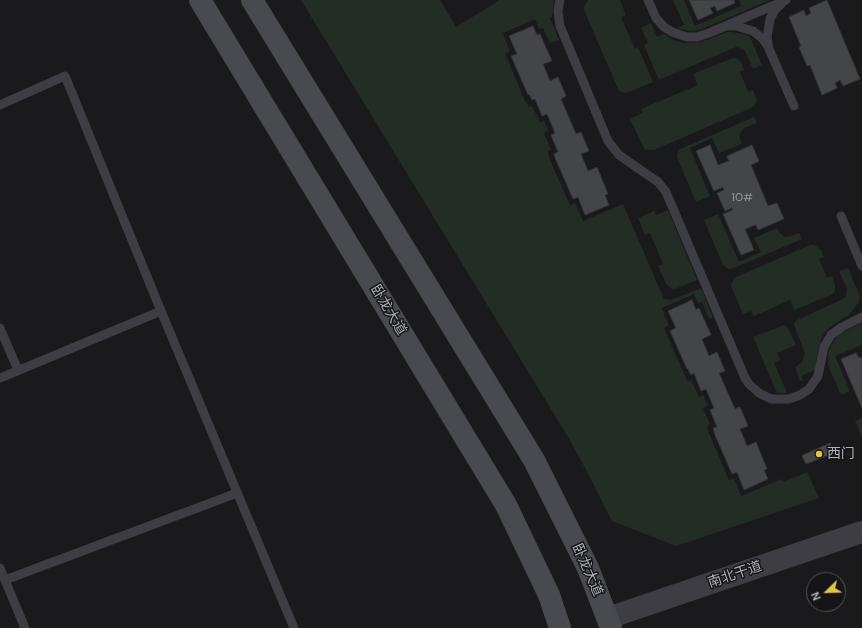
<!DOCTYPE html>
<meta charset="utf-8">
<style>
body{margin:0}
#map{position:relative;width:862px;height:628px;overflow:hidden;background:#1a1a1c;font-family:"DM Sans",sans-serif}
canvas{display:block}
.north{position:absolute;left:806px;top:572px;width:40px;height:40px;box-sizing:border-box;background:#151517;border:1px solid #525358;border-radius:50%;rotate:247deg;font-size:11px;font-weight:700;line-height:16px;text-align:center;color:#aeb0ba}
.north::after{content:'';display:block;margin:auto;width:14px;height:18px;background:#e3c44b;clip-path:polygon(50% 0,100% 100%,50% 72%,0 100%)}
</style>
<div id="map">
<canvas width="862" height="628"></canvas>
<div class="north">N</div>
</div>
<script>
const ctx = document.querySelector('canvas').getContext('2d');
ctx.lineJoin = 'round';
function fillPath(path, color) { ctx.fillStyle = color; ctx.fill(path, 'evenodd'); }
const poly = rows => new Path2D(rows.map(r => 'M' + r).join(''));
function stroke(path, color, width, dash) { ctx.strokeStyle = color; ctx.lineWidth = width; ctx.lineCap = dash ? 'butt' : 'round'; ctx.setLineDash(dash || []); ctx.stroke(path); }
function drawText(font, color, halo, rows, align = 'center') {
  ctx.font = font + ' "DM Sans","Noto Sans SC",sans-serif'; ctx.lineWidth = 3; ctx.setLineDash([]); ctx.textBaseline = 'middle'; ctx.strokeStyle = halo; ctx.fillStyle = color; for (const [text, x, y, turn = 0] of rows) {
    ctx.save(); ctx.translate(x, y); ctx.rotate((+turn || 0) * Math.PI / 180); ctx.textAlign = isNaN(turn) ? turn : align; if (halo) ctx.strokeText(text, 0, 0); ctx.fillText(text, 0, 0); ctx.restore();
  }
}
fillPath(poly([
 [301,0,440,0,456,27,500,0,554,0,552,17,550,18,559,40,550,43,543,28,539,29,535,19,503,33,510,51,505,53,525,101,529,107,532,106,540,122,544,121,549,131,544,133,551,150,548,151,549,158,570,205,575,203,583,221,623,204,664,299,671,300,701,288,713,317,709,319,702,302,698,303,694,294,662,308,669,325,664,328,685,376,688,382,691,380,699,397,703,395,708,405,703,408,710,424,707,426,709,433,729,480,734,478,741,496,782,479,783,482,807,472,819,498,676,546,612,521,590,477,568,437],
 [588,0,620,0,626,15,621,17,635,49,638,47,653,82,629,92,625,93,619,91,584,10,584,7],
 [673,0,684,0,695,26,741,6,739,0,770,0,702,29,691,31,677,28,684,25],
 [651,23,657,37,664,34,673,40,685,43,701,42,727,32,732,32,744,34,750,37,762,65,753,69,744,49,736,47,659,80,644,45,648,43,641,28],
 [733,58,736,58,741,62,744,70,740,72,748,92,753,90,757,100,754,106,751,108,654,150,646,150,644,148,630,119,643,113,641,109,698,85,693,74],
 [754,117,757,123,744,128,740,133,739,136,742,144,719,153,712,138,690,148,710,196,696,202,677,157,678,150],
 [668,210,697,280,675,289,671,288,666,284,658,266,663,264,650,233,645,235,638,218,654,211,656,215],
 [718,214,739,262,761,252,754,238,777,228,779,232,785,237,791,236,799,233,802,239,734,268,728,269,723,265,704,220],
 [810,245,814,245,821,250,824,257,819,259,827,278,832,276,835,285,835,291,831,295,794,310,790,300,754,316,751,311,743,314,731,286,734,278],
 [848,268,860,297,859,302,849,315,834,324,826,331,822,337,818,350,815,370,801,376,803,380,800,381,795,367,802,362,805,353,794,325,795,321,843,299,846,297,847,289,839,271],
 [862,323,862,345,835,356,850,391,841,395,828,365,829,350,834,341,840,334],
 [784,325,788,328,796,345,777,353,780,360,774,363,787,393,777,393,753,337],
 [862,418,862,437,855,421]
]), '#242c26');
const building = poly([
 [689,0,734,0,735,3,717,11,715,6,710,8,713,13,698,20,689,0],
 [827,0,860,79,843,86,840,80,835,83,837,88,822,95,810,65,807,66,799,47,801,46,789,17,804,10,806,16,811,13,809,8,827,0],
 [533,26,537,35,540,34,552,61,543,64,550,81,558,77,566,96,561,99,576,134,581,132,589,151,581,154,588,171,597,167,608,194,605,195,609,205,585,215,578,197,573,199,556,160,554,154,558,152,551,135,555,133,547,114,542,116,535,99,532,100,529,94,528,95,511,56,517,54,509,36,533,26],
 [710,145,718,165,729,161,727,156,752,145,759,161,751,165,768,206,777,203,784,219,758,230,756,225,745,229,754,250,741,255,723,214,733,210,732,208,725,211,717,193,724,190,723,187,714,191,696,151,710,145],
 [692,300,696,310,699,308,711,335,702,339,709,356,717,352,725,371,719,373,735,409,740,407,748,426,740,429,747,446,756,442,767,469,764,470,768,479,744,490,737,472,732,474,715,435,713,428,717,427,710,410,714,408,706,389,701,391,694,373,691,375,688,369,687,369,670,331,676,328,668,311,692,300],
 [856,353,859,358,862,357,862,408,841,359,856,353],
 [830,443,834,453,806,464,802,456,803,455,830,443]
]);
fillPath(building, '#444549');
stroke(building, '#353438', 1);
stroke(poly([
 [560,0,558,11,560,26,608,141,619,155,658,182,666,192,745,378,749,384,759,393,771,399,789,399,800,395,809,389,818,376,824,347,831,335,842,327,862,317],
 [648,0,656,18,664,27,672,32,687,37,697,37,709,33,786,0],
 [782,3,775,10,770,19,767,37,769,49,794,106],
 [728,26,736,26,753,31,762,38,768,46],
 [0,105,65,76,161,311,294,628],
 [841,216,862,266],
 [0,328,18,370],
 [0,378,161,311],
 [0,568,25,628],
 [5,580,237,493]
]), '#3d3d43', 9);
stroke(poly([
 [608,618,862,532]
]), '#3d3d43', 22);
stroke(poly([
 [200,0,506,505,549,595,560,628],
 [252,0,534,460,588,568,611,628]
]), '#494a50', 22);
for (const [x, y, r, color] of [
 [819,454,4,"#e3c44b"]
]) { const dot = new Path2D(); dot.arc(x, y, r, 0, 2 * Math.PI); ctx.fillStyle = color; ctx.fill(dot); stroke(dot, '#151517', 1.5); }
drawText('12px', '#94959e', null, [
 ["10#",742,198]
]);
drawText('14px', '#aeb0ba', '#151517', [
 ["卧龙大道",388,310,59],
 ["卧龙大道",587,570,66],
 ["南北干道",735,575,-19]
]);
drawText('14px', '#aeb0ba', '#151517', [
 ["西门",827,454]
], 'left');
</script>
